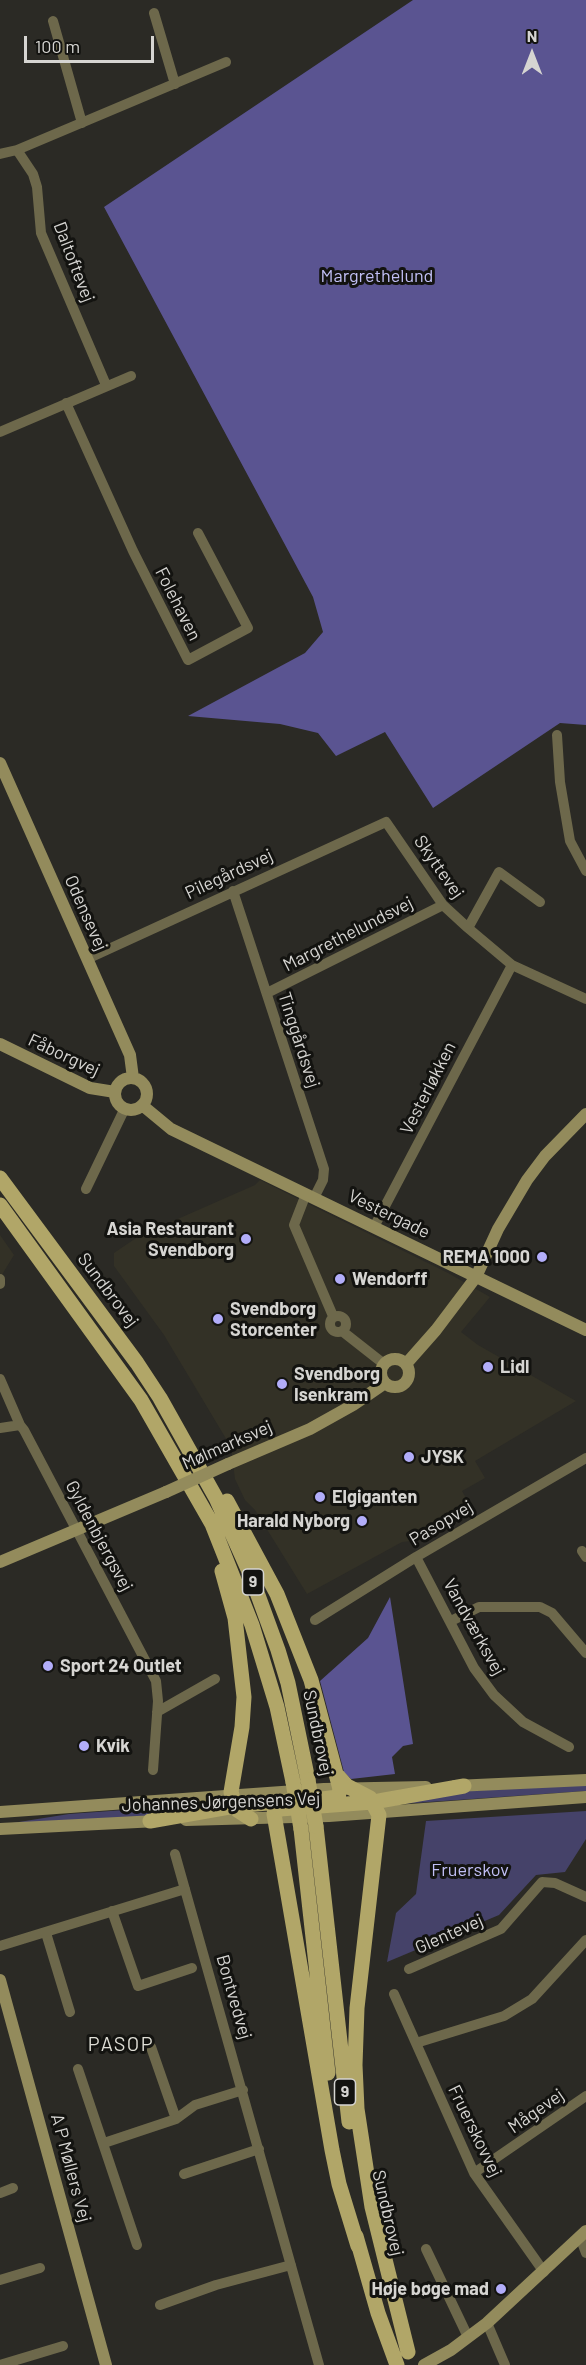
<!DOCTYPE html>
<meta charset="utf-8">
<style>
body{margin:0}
#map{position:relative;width:586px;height:2365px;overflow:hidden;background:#2b2a25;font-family:Barlow,sans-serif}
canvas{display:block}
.north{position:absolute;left:502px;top:24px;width:60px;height:60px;-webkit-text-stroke:4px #131310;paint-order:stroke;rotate:0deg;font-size:16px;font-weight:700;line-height:24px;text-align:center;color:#d6d5d2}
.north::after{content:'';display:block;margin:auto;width:21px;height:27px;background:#d6d5d2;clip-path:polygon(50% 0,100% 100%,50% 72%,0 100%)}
.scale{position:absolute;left:24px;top:36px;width:130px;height:27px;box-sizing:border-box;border:3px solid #d6d5d2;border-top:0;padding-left:8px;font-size:18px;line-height:21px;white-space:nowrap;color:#d6d5d2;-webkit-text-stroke:4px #131310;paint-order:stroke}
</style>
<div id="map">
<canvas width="586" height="2365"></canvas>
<div class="north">N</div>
<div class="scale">100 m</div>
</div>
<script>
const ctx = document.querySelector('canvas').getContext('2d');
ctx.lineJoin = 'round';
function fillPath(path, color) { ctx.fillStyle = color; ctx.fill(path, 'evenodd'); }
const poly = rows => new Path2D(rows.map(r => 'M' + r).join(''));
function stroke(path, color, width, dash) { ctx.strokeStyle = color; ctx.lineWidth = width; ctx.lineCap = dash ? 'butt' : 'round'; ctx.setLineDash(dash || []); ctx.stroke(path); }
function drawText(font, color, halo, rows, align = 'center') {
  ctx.font = font + ' Barlow,sans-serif'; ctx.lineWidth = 6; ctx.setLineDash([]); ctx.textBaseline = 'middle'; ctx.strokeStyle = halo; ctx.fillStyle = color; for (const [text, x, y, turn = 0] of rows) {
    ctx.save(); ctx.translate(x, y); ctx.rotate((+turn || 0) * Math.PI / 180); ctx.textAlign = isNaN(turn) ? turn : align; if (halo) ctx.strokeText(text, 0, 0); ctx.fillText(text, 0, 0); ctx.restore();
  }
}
fillPath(poly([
 [260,1180,448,1273,490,1297,461,1332,478,1345,576,1401,475,1461,485,1478,462,1491,471,1507,420,1540,402,1542,307,1594,255,1510,245,1500,235,1479,231,1447,164,1335,114,1266,114,1253,139,1236,255,1185],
 [0,1235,14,1255,0,1278]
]), '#333126');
fillPath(poly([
 [586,1785,586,1791,386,1805,464,1791],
 [221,1803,150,1816,0,1825,69,1814],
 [586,1811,586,1839,565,1872,536,1875,499,1915,387,1962,396,1913,416,1894,426,1821]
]), '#454269');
fillPath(poly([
 [413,0,586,0,586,725,560,723,433,808,385,732,336,756,318,733,280,724,188,716,305,653,323,632,313,597,104,207],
 [390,1597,413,1744,403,1746,392,1757,395,1774,351,1779,344,1772,320,1681,368,1638]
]), '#5a5491');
stroke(poly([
 [154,13,175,84],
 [53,21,82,123],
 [17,150,33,174,37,187,41,233,106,385],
 [0,154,17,150,226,62],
 [66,403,133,551,188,660,248,628,198,533],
 [0,432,131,376],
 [557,735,560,782,570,841,586,871],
 [233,891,324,1169,323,1180,314,1198],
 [468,928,499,872,540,902],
 [87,959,386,822,443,905,468,928,512,965,586,999],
 [267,993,443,905],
 [86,1189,125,1108],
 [306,1194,294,1225,333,1316],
 [374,1227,512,965],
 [0,1279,0,1284],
 '330 1324a8 8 0 1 1 16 0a8 8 0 1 1-16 0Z',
 [342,1331,384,1364],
 [0,1379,20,1425,24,1430,156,1681,158,1701,153,1770],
 [0,1428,20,1425],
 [582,1551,586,1557],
 [416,1557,474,1668,494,1695,523,1722,569,1747],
 [315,1620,416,1557,586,1458],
 [451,1621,479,1607,540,1607,552,1613,586,1653],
 [157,1712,215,1679],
 [175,1854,319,2365],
 [112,1911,138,1986,192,1968],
 [46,1933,70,2012],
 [0,1946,185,1889],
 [409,1969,501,1929,542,1882,555,1883,586,1897],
 [394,1994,474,2173,544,2272],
 [416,2043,504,2016,532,1999,586,1940],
 [151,2047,176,2119],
 [78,2069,137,2245],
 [104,2143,176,2119,195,2105,243,2090],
 [474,2173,586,2096],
 [184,2174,259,2149],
 [0,2193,13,2188],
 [580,2237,586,2253],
 [426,2249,468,2337],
 [0,2280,40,2268],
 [160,2305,216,2285,291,2265],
 [487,2323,505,2365],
 [0,2365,63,2346]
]), '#6d684b', 10);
stroke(poly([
 [0,763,130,1055,133,1078],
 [0,1044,90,1088,115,1092],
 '115 1094a16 16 0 1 1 32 0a16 16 0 1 1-32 0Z',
 [142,1105,171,1129,586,1330],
 '381 1373a14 14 0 1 1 28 0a14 14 0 1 1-28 0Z',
 [406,1364,436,1330,476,1277,498,1229,527,1180,545,1156,586,1114],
 [228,1464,310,1429,353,1405,385,1383],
 [0,1562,166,1492],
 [455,1786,586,1780],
 [0,1812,324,1789,426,1787],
 [186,1820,329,1816,586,1797],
 [0,1829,157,1821],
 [0,1980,106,2365],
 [424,2365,451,2350,487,2323,586,2231]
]), '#938b5c', 12);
stroke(poly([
 [0,1178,137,1363,160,1398,216,1498,251,1576,278,1650,288,1683,308,1780],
 [0,1205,141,1400,212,1524,252,1625,277,1707,293,1782],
 [227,1501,277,1594,311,1680,340,1789,338,1797,322,1799],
 [222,1571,235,1618,244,1697,242,1727,231,1792,237,1810,251,1819],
 [338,1776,347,1786,370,1798,379,1815,357,2008,355,2065,357,2109,372,2207,408,2352],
 [150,1821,235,1806,289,1801],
 [316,1826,349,2122],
 [301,1829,328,2073],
 [356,2236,378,2313,397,2365],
 [358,2246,339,2184,332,2150,274,1814,280,1809,373,1802,464,1786]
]), '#b1a668', 15);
stroke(poly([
 [166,1492,228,1464]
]), '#938b5c', 12);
stroke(poly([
 [308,1780,316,1826],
 [293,1782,301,1829]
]), '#b1a668', 15);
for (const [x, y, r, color] of [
 [246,1239,6,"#b2adf9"],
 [542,1257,6,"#b2adf9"],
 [340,1279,6,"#b2adf9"],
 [218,1319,6,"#b2adf9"],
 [488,1367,6,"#b2adf9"],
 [282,1384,6,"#b2adf9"],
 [409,1457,6,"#b2adf9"],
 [320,1497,6,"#b2adf9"],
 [362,1521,6,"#b2adf9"],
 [48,1666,6,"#b2adf9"],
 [84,1746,6,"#b2adf9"],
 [501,2289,6,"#b2adf9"]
]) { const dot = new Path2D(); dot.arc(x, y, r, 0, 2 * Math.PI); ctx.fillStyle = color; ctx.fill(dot); stroke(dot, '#131310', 2); }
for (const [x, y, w] of [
 [253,1582,21],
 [345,2092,21]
]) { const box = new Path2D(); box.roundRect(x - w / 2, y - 13, w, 26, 4.5); ctx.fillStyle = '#131310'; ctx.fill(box); stroke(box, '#d6d5d2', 1.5); }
drawText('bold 16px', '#d6d5d2', null, [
 ["9",253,1582],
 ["9",345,2092]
]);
drawText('18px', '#d6d5d2', '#131310', [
 ["Daltoftevej",74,262,69],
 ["Folehaven",178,604,63],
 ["Skyttevej",439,867,55],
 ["Pilegårdsvej",229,874,-25],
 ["Odensevej",86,913,66],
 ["Margrethelundsvej",348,934,-27],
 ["Tinggårdsvej",299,1040,72],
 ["Fåborgvej",64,1055,25],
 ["Vesterløkken",428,1088,-63],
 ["Vestergade",389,1214,26],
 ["Sundbrovej",108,1290,53],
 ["Mølmarksvej",227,1445,-24],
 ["Pasopvej",441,1523,-31],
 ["Gyldenbjergsvej",99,1536,62],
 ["Vandværksvej",474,1627,61],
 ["Sundbrovej",318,1733,78],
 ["Johannes Jørgensens Vej",221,1802,-2],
 ["Glentevej",449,1934,-24],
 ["Bontvedvej",234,1997,74],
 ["Mågevej",536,2111,-35],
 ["Fruerskovvej",475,2131,64],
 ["A P Møllers Vej",71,2168,75],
 ["Sundbrovej",388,2213,77]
]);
drawText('18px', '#c1bff5', '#131310', [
 ["Margrethelund",377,276],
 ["Fruerskov",470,1870]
]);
drawText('bold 18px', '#d6d5d2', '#131310', [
 ["Asia Restaurant",234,1229,"right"],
 ["Svendborg",234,1250,"right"],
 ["REMA 1000",530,1257,"right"],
 ["Wendorff",352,1279],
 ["Svendborg",230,1309],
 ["Storcenter",230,1330],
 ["Lidl",500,1367],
 ["Svendborg",294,1374],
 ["Isenkram",294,1395],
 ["JYSK",421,1457],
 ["Elgiganten",332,1497],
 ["Harald Nyborg",350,1521,"right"],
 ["Sport 24 Outlet",60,1666],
 ["Kvik",96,1746],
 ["Høje bøge mad",489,2289,"right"]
], 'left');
ctx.letterSpacing = '1.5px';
drawText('20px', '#dfded6', '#131310', [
 ["PASOP",121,2044]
]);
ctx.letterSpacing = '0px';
</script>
